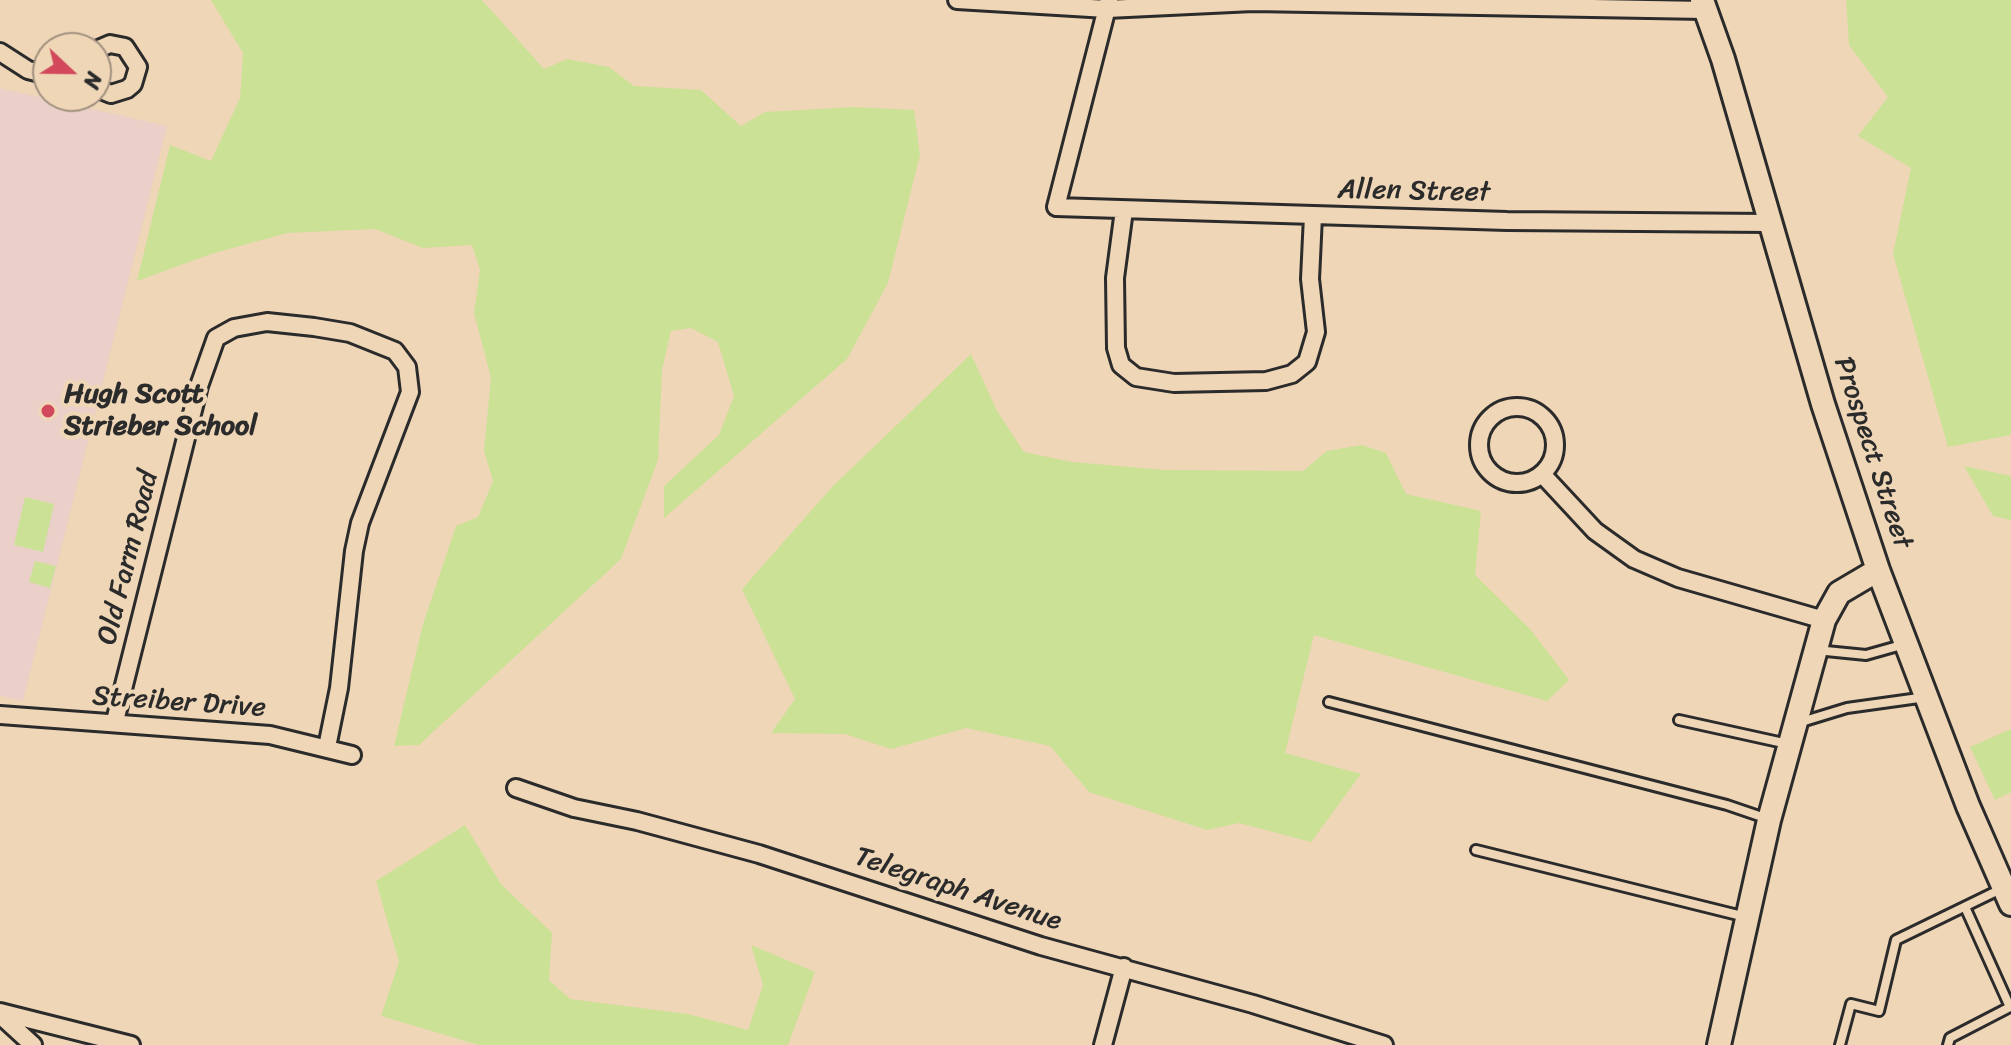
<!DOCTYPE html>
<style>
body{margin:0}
#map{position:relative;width:2011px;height:1045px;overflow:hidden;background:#efd6b7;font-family:Sriracha,sans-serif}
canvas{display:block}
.north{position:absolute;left:32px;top:32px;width:80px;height:80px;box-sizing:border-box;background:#efd6b7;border:2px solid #a1927f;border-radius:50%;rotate:112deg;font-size:22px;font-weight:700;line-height:32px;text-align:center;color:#2b2b2b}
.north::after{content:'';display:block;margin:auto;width:28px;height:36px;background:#d1495b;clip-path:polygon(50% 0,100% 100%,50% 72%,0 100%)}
</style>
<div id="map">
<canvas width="2011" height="1045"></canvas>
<div class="north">N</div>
</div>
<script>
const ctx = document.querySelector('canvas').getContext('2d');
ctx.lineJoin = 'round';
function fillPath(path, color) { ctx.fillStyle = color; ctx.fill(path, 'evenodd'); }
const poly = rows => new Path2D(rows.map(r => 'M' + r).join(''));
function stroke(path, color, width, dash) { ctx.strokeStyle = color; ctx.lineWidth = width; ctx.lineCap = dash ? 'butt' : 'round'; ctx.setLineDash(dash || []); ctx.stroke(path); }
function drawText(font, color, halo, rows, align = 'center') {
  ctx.font = font + ' Sriracha,sans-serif'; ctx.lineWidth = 8; ctx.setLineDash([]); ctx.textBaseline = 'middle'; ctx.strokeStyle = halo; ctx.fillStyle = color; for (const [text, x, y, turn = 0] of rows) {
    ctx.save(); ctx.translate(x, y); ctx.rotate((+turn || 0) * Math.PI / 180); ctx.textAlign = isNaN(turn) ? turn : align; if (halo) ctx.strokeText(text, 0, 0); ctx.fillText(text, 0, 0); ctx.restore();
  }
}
fillPath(poly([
 [0,88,167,126,23,701,0,696]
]), '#ead0c8');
fillPath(poly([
 [211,0,482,0,544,69,567,59,609,67,634,86,701,90,741,126,765,112,854,107,914,110,920,155,888,283,847,359,664,518,664,486,719,435,734,396,718,342,691,328,671,331,662,370,658,460,621,559,419,745,394,746,423,624,456,526,478,517,493,481,484,451,491,378,474,313,480,270,472,245,423,248,375,229,287,233,211,254,137,281,170,145,211,161,240,98,243,53],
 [1846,0,2011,0,2011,435,1948,447,1893,254,1911,168,1858,136,1888,97,1849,45],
 [971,354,997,411,1024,452,1072,462,1166,470,1303,471,1327,451,1362,445,1386,453,1406,494,1481,511,1475,575,1530,629,1569,680,1547,701,1314,635,1285,753,1361,774,1311,842,1239,823,1207,830,1089,792,1050,746,966,728,891,749,845,734,771,733,795,699,742,589,833,486],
 [1964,466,2011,476,2011,520,1993,516],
 [25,497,54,504,43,552,14,545],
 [35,561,56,566,50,588,29,582],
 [2011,729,2011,792,1995,800,1970,747],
 [465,825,501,884,552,933,549,980,570,999,688,1014,748,1030,763,985,751,945,815,972,788,1045,479,1045,381,1016,399,962,376,881]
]), '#cbe196');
const service = poly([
 [1816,650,1866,655,1905,644],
 [1329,702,1727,805,1768,819],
 [1679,720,1788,744],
 [1798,723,1847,708,1926,697],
 [1476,850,1746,917],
 [1840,1045,1851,1004,1879,1011,1896,940,2003,888],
 [1948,1045,1950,1038,2010,1007,1965,907]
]);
const minor = poly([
 [957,0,1107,9,1253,2,1705,10],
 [1109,0,1056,207,1507,221,1770,223],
 [96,50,110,44,125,47,138,67,133,84,127,89,111,94,96,88],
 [0,52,28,70,48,75],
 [1124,210,1115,278,1116,348,1121,365,1136,377,1174,383,1266,381,1292,374,1307,362,1316,332,1310,279,1313,216],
 '1479 445a38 38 0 1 1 76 0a38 38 0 1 1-76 0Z',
 [1542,474,1595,531,1634,559,1678,578,1824,620],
 [0,715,270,735,352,755],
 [115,721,199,386,216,338,234,328,267,322,314,327,350,333,395,351,407,367,410,392,360,523,354,551,339,688,327,747],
 [516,788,574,808,637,821,759,854,1041,946,1253,1004,1384,1045],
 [0,1012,131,1045],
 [0,1015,33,1045],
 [1103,1045,1124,967]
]);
const secondary = poly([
 [1702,0,1723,59,1823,404,1878,570,1968,806,2011,904],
 [1719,1045,1769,820,1824,620,1839,593,1878,570]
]);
stroke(service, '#2b2b2b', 14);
stroke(minor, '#2b2b2b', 22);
stroke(secondary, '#2b2b2b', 28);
stroke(service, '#efd6b7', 8);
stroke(minor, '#efd6b7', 16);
stroke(secondary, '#efd6b7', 22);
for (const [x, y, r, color] of [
 [48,411,8,"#d1495b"]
]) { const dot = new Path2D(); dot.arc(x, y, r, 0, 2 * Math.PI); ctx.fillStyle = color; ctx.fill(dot); stroke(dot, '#efd6b7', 3); }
drawText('28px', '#2b2b2b', '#efd6b7', [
 ["Allen Street",1414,192,1],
 ["Prospect Street",1872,453,72],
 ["Old Farm Road",129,558,-76],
 ["Streiber Drive",179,703,4],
 ["Telegraph Avenue",958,890,18]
]);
drawText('bold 28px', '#2b2b2b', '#efd6b7', [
 ["Hugh Scott",64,395],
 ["Strieber School",64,427]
], 'left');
</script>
